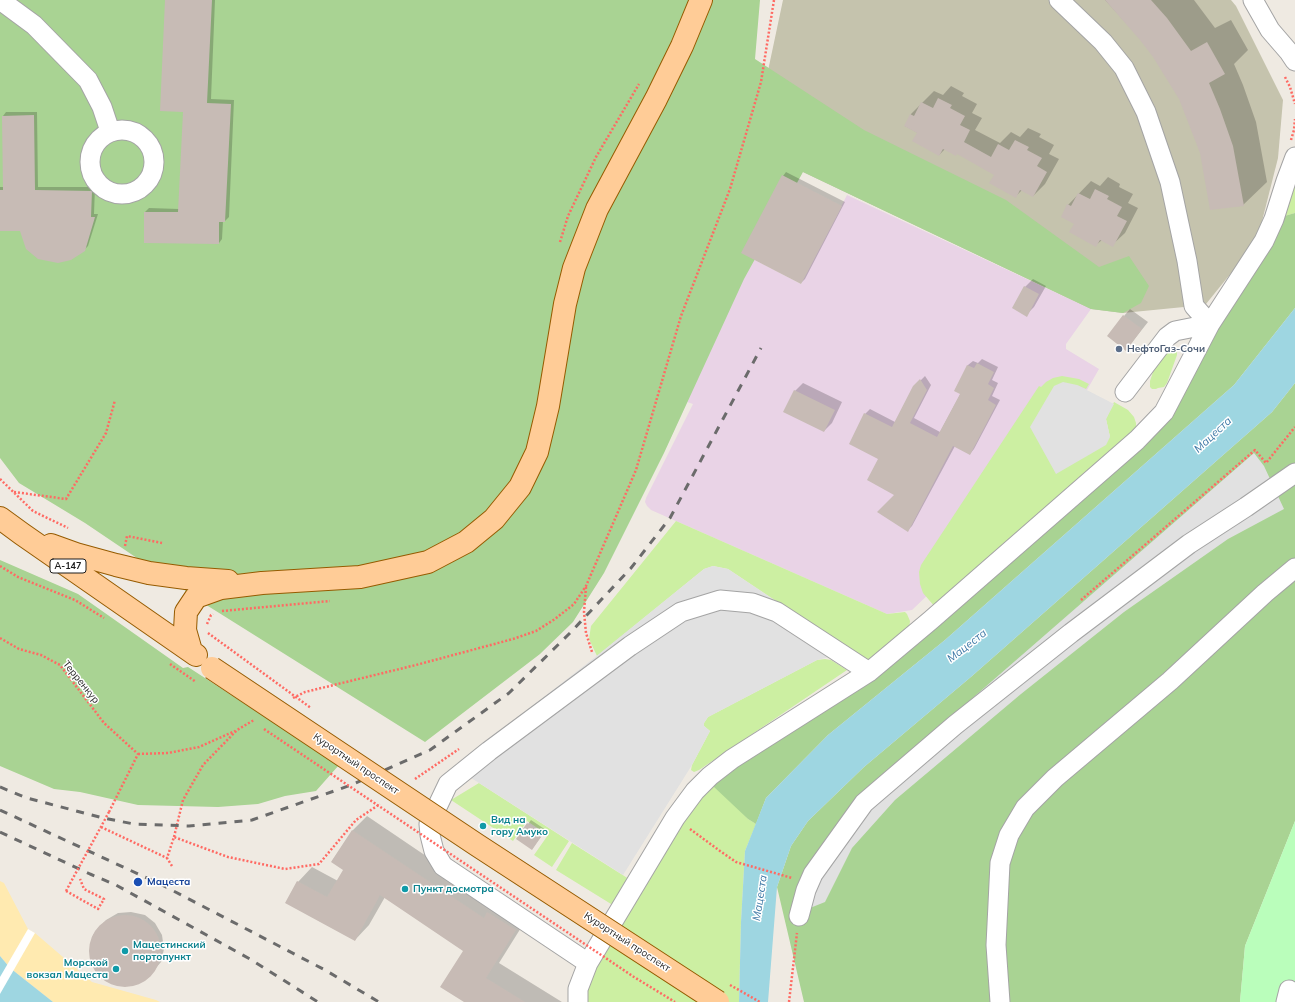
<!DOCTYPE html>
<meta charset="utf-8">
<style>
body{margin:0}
canvas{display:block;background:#efeae2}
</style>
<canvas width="1295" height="1002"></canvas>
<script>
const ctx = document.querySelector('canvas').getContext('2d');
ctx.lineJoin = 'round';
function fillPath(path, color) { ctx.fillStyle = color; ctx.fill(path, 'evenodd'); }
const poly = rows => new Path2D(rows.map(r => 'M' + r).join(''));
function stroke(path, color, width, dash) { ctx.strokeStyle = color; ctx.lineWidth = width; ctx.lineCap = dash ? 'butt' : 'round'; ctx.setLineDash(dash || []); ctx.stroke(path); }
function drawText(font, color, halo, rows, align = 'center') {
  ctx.font = font + ' Mulish,sans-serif'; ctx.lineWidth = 3; ctx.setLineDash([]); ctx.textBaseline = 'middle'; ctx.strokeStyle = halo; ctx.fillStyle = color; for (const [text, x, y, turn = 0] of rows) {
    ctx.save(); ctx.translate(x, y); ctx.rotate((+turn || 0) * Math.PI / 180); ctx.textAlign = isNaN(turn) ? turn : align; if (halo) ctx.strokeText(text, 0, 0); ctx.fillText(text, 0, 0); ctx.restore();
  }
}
fillPath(poly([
 [847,195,1091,309,1066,344,1066,349,1099,369,1087,390,1063,382,1053,385,934,589,912,610,887,614,651,510,647,506,645,502,646,498,693,404,684,401,732,248,801,284]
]), '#e9d3e6');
fillPath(poly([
 [783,0,1231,0,1236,6,1283,100,1278,158,1257,241,1206,304,1194,306,1123,313,1091,309,803,172,762,99]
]), '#c5c3ad');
fillPath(poly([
 [1295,157,1295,213,1274,219],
 [1174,347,1177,349,1177,355,1167,383,1164,387,1158,388,1156,389,1152,389,1150,387,1150,381,1153,372,1160,361,1171,348],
 [1062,376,1079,379,1089,384,1086,389,1077,385,1110,437,1106,419,1114,402,1128,410,1134,417,1136,423,1136,429,935,607,923,593,920,584,919,572,921,565,1039,386,1041,387,1046,382,1053,378],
 [676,521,887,614,905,612,907,614,910,621,909,629,869,663,728,569,713,566,704,569,597,656,589,639,591,626],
 [825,659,831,660,847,670,699,770,694,772,691,770,692,765,710,731,704,726,704,723,708,717,817,660],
 [710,776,748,819,756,824,745,851,741,922,739,1002,578,1002,624,912,556,870,572,843,640,886],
 [479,783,569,841,552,867,534,855,548,835,527,821,513,841,451,800]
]), '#ccefa2');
fillPath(poly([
 [0,0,760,0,755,59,864,130,1006,200,1099,267,1129,256,1149,286,1141,303,1123,313,1091,309,803,172,744,279,664,453,604,573,573,622,540,654,425,742,208,606,85,523,19,483,0,458],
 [1295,213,1295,308,1234,385,945,640,828,735,766,798,756,824,748,819,713,786,710,776,869,672,1137,440,1274,219],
 [1295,383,1295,821,1245,946,1240,1002,804,1002,777,887,791,846,808,821,864,767,972,676,1272,412],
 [0,560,78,594,183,668,188,667,339,765,316,791,285,796,258,804,218,807,138,805,80,792,54,789,0,766]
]), '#a9d393');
fillPath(poly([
 [0,881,4,883,28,929,35,933,92,982,156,1000,160,1002,53,1002,10,968,0,956]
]), '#ffeab0');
fillPath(poly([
 [1295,821,1295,1002,1240,1002,1245,946]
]), '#bafebb');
fillPath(poly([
 [1063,382,1077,385,1114,404,1106,419,1110,437,1106,445,1056,474,1030,427,1054,386],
 [1254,453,1264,466,1284,509,1228,539,1124,612,1021,694,895,800,852,848,825,902,790,916,860,796],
 [713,566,728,569,852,652,817,660,708,717,704,723,704,726,710,731,692,765,623,875,454,767,594,658,704,569]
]), '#e1e1e1');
fillPath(poly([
 [1295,308,1295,383,1272,412,972,676,864,767,808,821,791,846,777,887,768,1002,739,1002,741,922,745,851,766,798,828,735,945,640,1234,385],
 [0,956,10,968,53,1002,0,1002]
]), '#9ed6e1');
fillPath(poly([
 [28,929,35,933,0,994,0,977]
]), '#fff');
fillPath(poly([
 [166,0,215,0,211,99,234,100,229,217,225,221,223,221,222,239,219,243,145,212,149,208,179,209,184,111],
 [1105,0,1194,0,1215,28,1231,20,1248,50,1234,64,1243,85,1256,122,1267,182,1243,205,1201,153,1180,98,1154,56,1141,39],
 [951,86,964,93,962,96,977,104,972,113,982,118,975,130,1000,143,1011,132,1020,137,1028,128,1041,134,1039,137,1054,145,1049,154,1059,159,1045,184,1033,196,1022,190,1016,196,995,174,957,153,945,149,939,155,918,133,905,126,911,114,934,91,943,95],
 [6,112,37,112,38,187,95,187,94,214,98,214,88,246,84,250,21,230,0,230,0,187,4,187,3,116],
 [786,172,845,202,805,279,801,283,783,176],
 [1108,177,1120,184,1119,187,1133,194,1128,203,1138,208,1125,233,1112,245,1102,240,1096,245,1075,224,1068,205,1091,181,1100,186],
 [1033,279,1046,286,1034,307,1026,315,1025,287],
 [1130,309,1148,322,1126,350,1124,316],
 [982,359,998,367,992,380,998,383,992,396,1000,400,974,449,970,454,955,446,912,526,908,530,895,494,879,458,865,414,870,409,895,422,914,387,925,376,931,385,914,418,940,432,961,393,955,390,968,365,973,361,978,363],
 [803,383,842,402,832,423,824,431,795,391],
 [367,816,497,904,529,915,499,963,562,1002,466,1002,465,950,385,897,369,925,355,940,298,882,312,867,338,881,345,870,332,861,353,830],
 [531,820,546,830,532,849,528,824],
 [131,912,145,915,155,923,162,935,164,949,161,962,148,977,136,984,123,986,107,981,98,974,91,962,90,949,93,935,106,920,118,913]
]), '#0003');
fillPath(poly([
 [165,0,212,0,207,103,231,104,225,222,219,222,219,244,144,243,144,212,178,212,183,112,160,111],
 [1105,0,1151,0,1167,18,1191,51,1207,42,1225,74,1209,83,1220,109,1233,146,1244,206,1210,210,1200,153,1179,99,1153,57,1140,40],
 [938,98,952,105,950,108,965,116,960,125,970,130,964,142,991,157,998,144,1009,150,1015,140,1029,147,1027,150,1042,158,1037,166,1047,172,1033,197,1020,190,1016,198,989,183,994,175,957,154,956,156,943,149,939,156,912,141,917,133,904,126,910,114,914,116,921,102,933,108],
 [34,115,35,190,92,191,91,217,95,217,85,251,71,260,58,263,38,259,26,249,20,231,0,231,0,190,3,190,2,116],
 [782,175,842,206,801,284,741,253],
 [1095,189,1109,196,1107,199,1122,207,1117,216,1127,221,1113,247,1100,240,1096,247,1069,232,1074,224,1061,217,1067,204,1071,206,1078,193,1090,199],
 [1024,286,1039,294,1027,317,1012,308],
 [1123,315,1142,329,1126,351,1107,336],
 [977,363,994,372,988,384,994,388,988,400,996,405,970,455,953,446,908,532,877,512,894,495,867,480,878,459,849,444,864,413,892,427,913,386,920,379,927,390,910,423,937,437,960,394,954,391,967,365,974,368],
 [794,390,835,410,824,432,783,412],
 [527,823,543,834,532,850,516,839],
 [352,830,484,918,487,912,516,930,486,978,525,1002,464,1002,440,987,463,951,380,895,355,941,285,903,297,881,327,897,343,870,331,862],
 '89 951a36 36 0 1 1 72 0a36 36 0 1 1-72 0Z'
]), '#c7bbb5');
const minor = poly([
 [0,0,34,25,88,80,102,107,110,131],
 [1059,0,1103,42,1124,68,1146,112,1170,182,1187,261,1194,306,1210,324],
 [1253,0,1270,30,1289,52,1295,61],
 '90 162a32 32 0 1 1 64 0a32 32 0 1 1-64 0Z',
 [1125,392,1167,337,1175,331,1210,324],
 [799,916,806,890,813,874,864,803,955,725,1071,633,1189,544,1246,507,1295,473],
 [588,963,443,866,434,851,430,835,429,824,448,784,489,751,630,646,681,612,720,600,752,603,777,612,869,672],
 [578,1002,578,989,588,963,675,818,695,791,710,776,732,759,869,672,931,620,1137,440,1164,412,1210,324,1264,241,1274,219,1286,181,1295,157],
 [1000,1002,996,945,1000,863,1009,835,1025,808,1055,778,1170,681,1265,593,1295,568],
 [1286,1002,1289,990,1295,993]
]);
const major = poly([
 [0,518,22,534,196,655],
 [51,545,76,554,116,565,149,573,186,578,228,581],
 [191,651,185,630,186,612,196,597,221,588,262,583,360,577,428,562,466,542,494,519,520,487,537,452,548,406,565,304,574,268,597,209,656,99,682,46,701,0]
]);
stroke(minor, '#a4a4a4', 21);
stroke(major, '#965b00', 24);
stroke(poly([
 [1285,77,1290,87,1295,104],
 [1291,140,1294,130,1295,119],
 [560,242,568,216,596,157,639,84],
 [0,479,33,511,68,528],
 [14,492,66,499,106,433,115,400],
 [125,546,127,536,162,543],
 [0,566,18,577,75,600,104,618],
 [586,587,584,612,586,633,592,652],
 [1081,600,1255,450,1266,463,1295,427],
 [222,611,330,601],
 [207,624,211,615,213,614],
 [0,638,19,649,41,655,60,665,104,723,138,754],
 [293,698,305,692,416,665,513,639,536,631,555,619,574,604,586,586,636,470,681,316,730,189,761,82,774,0],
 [138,754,168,753,199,747,235,731],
 [415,779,459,749],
 [109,812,138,754],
 [101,827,167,858],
 [690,829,720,851,736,862,792,878],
 [174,837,183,800,203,765,237,730,254,720],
 [172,866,167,858,174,837,228,857,285,869,319,864,356,820,380,804],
 [66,891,98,909,104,899,84,889,80,879],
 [789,1002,797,933]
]), '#ff6a63', 2.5, [2, 2]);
stroke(minor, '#fff', 19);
stroke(major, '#ffcc97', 22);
stroke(poly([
 [0,787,27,798,103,818,134,824,189,826,252,820,351,785,430,750,509,693,570,633,631,568,670,518,761,348],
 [0,810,162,885,325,970,379,1002],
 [0,832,90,874,116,885,250,959,318,1002]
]), '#6b6b6b', 3, [8, 8]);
const majorBridge = poly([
 [212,668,477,845,718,1002]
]);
stroke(majorBridge, '#965b00', 24, []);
stroke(poly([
 [208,633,311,708],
 [170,664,196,682],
 [264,729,634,977,675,1002],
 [66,891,109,812],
 [730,985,760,1002]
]), '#ff6a63', 2.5, [2, 2]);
stroke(majorBridge, '#ffcc97', 22);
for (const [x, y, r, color] of [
 [1119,349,4,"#5c6f8a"],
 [483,826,4,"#0f9aa8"],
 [138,882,5,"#1a4fb4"],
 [405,889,4,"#0f9aa8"],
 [125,951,4,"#0f9aa8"],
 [116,969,4,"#0f9aa8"]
]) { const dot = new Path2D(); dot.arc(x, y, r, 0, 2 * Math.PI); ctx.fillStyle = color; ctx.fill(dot); stroke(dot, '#fff', 1.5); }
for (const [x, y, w] of [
 [68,566,36]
]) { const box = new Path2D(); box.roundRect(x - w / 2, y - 7, w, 14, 3); ctx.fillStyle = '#fff'; ctx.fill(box); stroke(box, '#1d1d1d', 1); }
drawText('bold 9px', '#1d1d1d', null, [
 ["А-147",68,566]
]);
drawText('bold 10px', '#4e5e75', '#fff', [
 ["НефтоГаз-Сочи",1127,349]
], 'left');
drawText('10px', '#1d1d1d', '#fff', [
 ["Терренкур",81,682,51],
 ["Курортный проспект",356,764,34],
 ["Курортный проспект",627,942,33]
]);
drawText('bold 10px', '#0d838f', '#fff', [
 ["Вид на",491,820],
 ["гору Амуко",491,832],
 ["Пункт досмотра",413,889],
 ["Мацестинский",133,945],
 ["портопункт",133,957],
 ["Морской",108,963,"right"],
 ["вокзал Мацеста",108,975,"right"]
], 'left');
drawText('bold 10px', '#164399', '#fff', [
 ["Мацеста",147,882]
], 'left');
drawText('italic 11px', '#3c77a5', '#fff', [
 ["Мацеста",1213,435,-43],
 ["Мацеста",967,646,-38],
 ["Мацеста",760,898,-81]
]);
</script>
